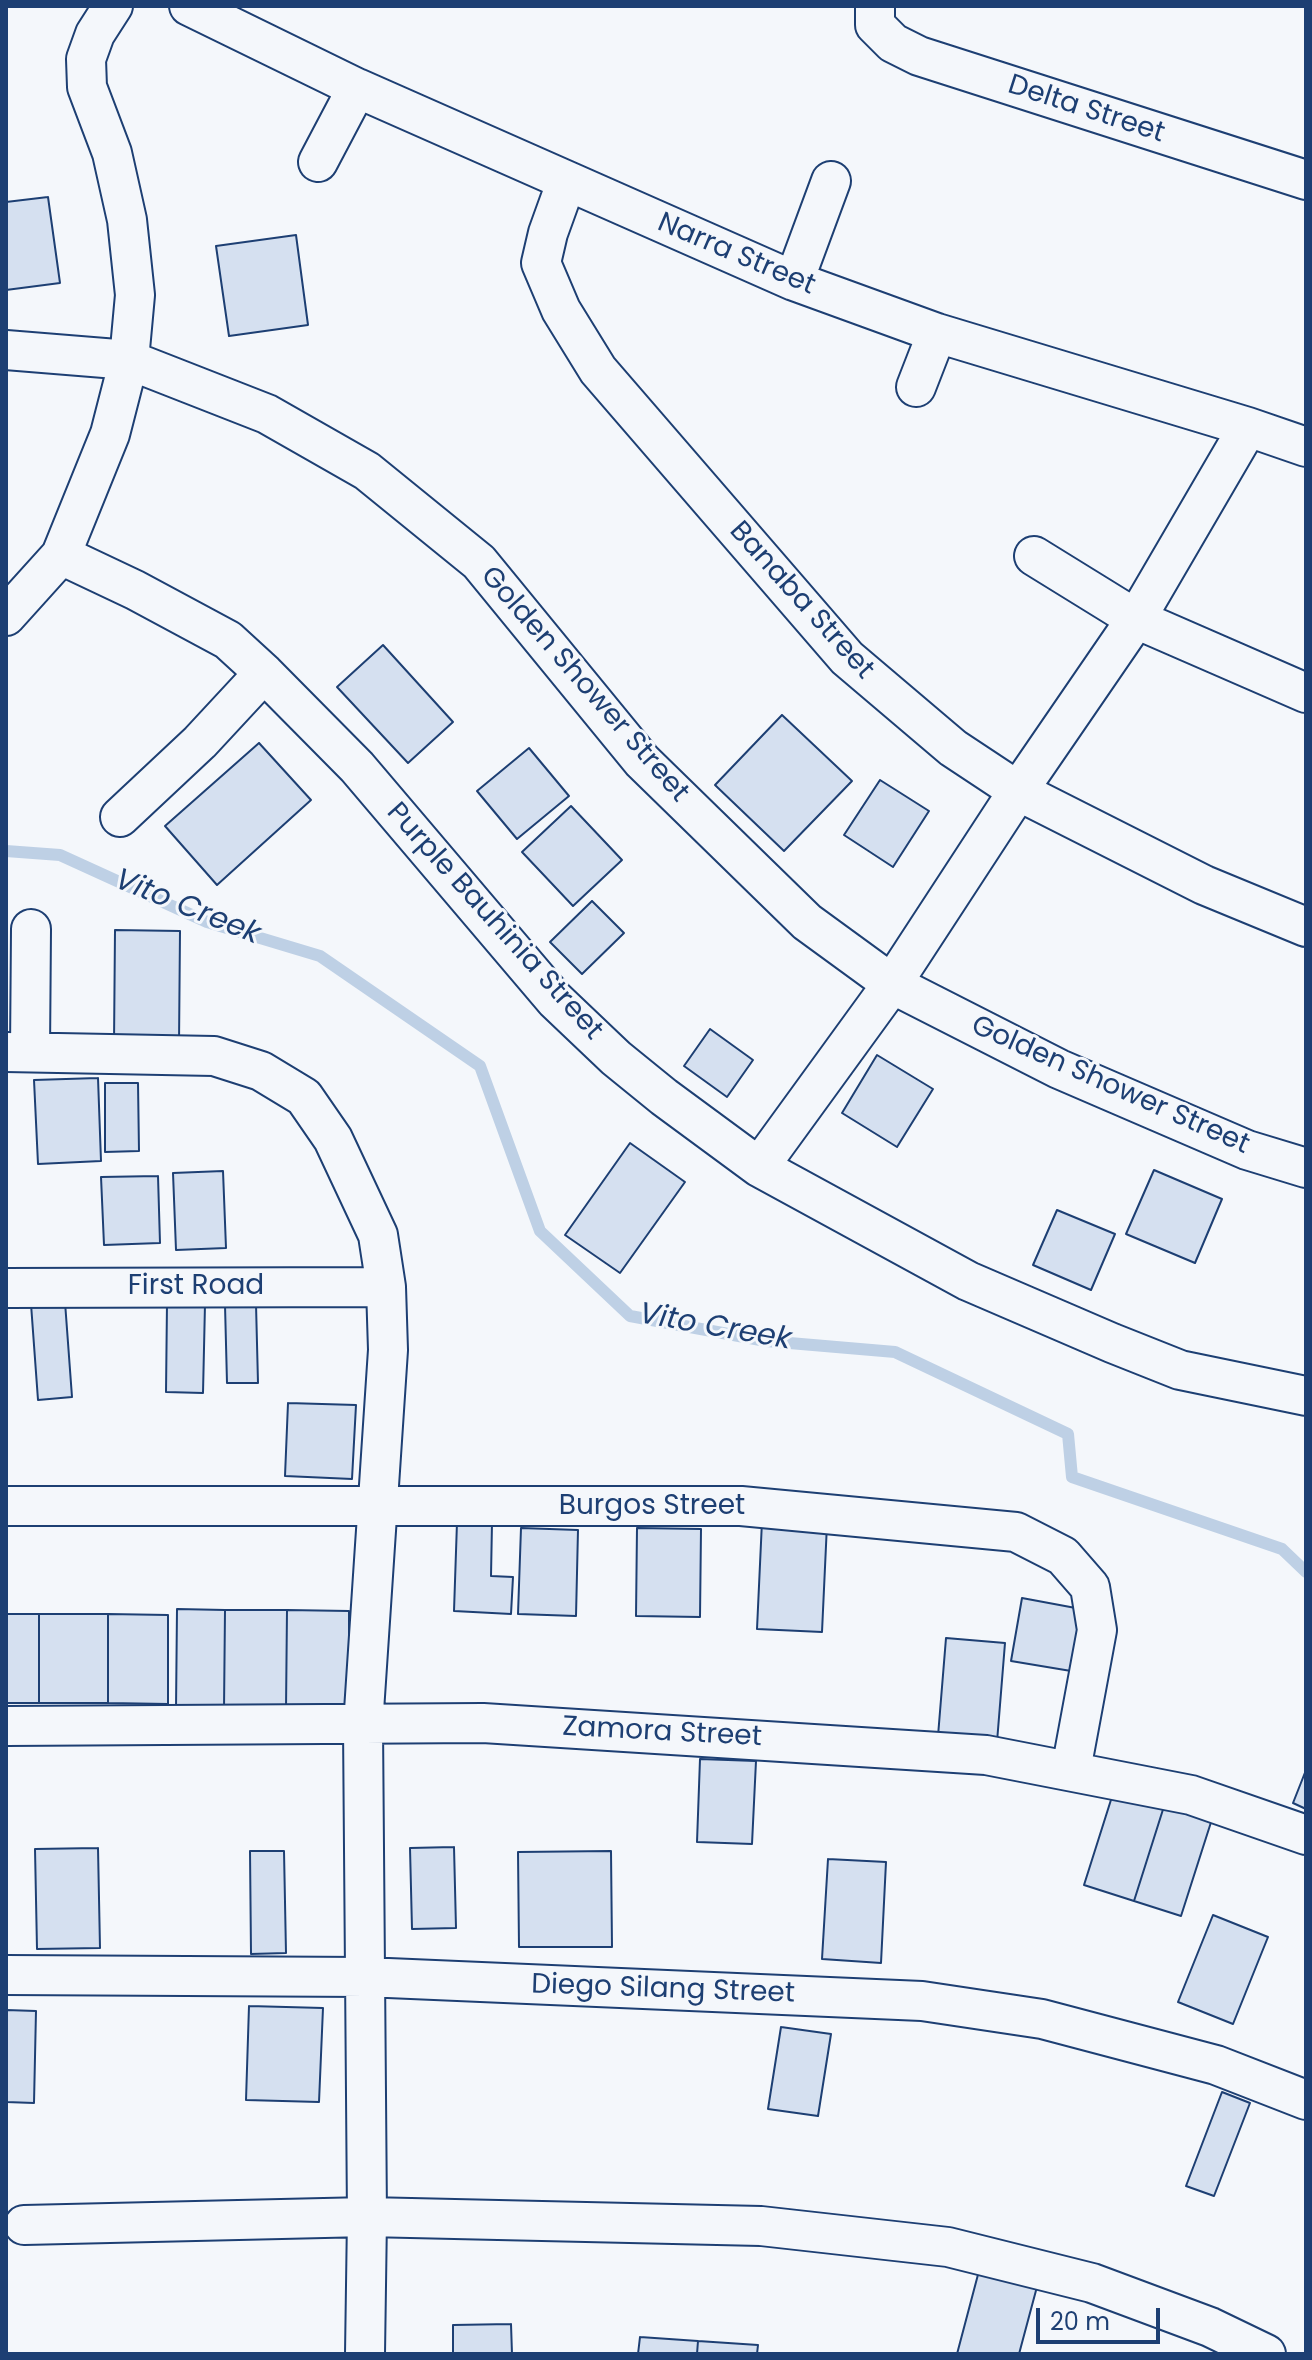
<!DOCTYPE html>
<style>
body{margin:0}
#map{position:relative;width:1312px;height:2360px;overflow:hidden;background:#f4f7fb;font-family:Poppins,sans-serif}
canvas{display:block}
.frame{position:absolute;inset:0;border:8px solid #1d3f73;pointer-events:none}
.scale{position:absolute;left:1036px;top:2308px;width:124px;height:36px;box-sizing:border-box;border:4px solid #1d3f73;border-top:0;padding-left:10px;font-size:24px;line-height:28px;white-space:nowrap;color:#1d3f73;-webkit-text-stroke:6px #f4f7fb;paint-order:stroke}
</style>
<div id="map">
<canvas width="1312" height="2360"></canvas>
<div class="frame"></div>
<div class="scale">20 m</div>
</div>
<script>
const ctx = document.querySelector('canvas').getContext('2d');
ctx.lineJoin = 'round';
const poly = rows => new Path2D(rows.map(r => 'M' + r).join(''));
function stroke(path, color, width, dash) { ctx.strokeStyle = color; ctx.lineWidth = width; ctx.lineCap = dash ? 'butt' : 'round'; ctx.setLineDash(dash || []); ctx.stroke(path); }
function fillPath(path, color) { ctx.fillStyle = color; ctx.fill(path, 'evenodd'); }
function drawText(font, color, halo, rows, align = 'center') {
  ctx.font = font + ' Poppins,sans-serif'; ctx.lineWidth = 6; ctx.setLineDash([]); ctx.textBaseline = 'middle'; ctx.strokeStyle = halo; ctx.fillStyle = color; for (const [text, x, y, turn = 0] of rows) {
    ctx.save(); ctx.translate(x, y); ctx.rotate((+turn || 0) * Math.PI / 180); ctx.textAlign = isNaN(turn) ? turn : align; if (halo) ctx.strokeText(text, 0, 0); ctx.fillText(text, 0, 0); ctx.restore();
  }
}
stroke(poly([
 [6,851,60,855,207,922,320,956,480,1066,540,1231,630,1316,766,1341,895,1352,1068,1434,1072,1477,1282,1549,1306,1572]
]), '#bed0e5', 12);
const building = poly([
 [48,197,60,283,6,290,6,202,48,197],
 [296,235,308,325,229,336,216,246,296,235],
 [383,645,453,722,408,763,337,687,383,645],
 [782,715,852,781,784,851,715,785,782,715],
 [259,743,311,800,217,885,165,826,259,743],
 [529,748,569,796,517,839,477,791,529,748],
 [880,780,929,811,893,867,844,835,880,780],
 [571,806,622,860,573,906,522,852,571,806],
 [592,901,624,933,582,974,550,942,592,901],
 [115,930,180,931,179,1044,114,1043,115,930],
 [710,1029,753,1060,727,1097,684,1066,710,1029],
 [877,1055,933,1089,897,1147,842,1113,877,1055],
 [98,1078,101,1161,38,1164,34,1080,98,1078],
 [105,1083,138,1083,139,1151,105,1152,105,1083],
 [630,1143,685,1182,620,1273,565,1235,630,1143],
 [1154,1170,1222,1199,1195,1263,1126,1234,1154,1170],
 [223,1171,226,1248,176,1250,173,1173,223,1171],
 [158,1176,160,1243,104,1245,101,1177,158,1176],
 [1057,1210,1115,1234,1091,1290,1033,1265,1057,1210],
 [65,1302,72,1397,38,1400,31,1304,65,1302],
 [167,1303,205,1304,203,1393,166,1392,167,1303],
 [256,1304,258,1383,227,1383,225,1305,256,1304],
 [288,1403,356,1405,352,1479,285,1476,288,1403],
 [762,1521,827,1524,822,1632,757,1629,762,1521],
 [457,1522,492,1523,491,1576,513,1577,511,1614,454,1611,457,1522],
 [521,1528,578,1530,576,1616,518,1614,521,1528],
 [637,1528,701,1529,700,1617,636,1616,637,1528],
 [1022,1598,1081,1609,1071,1671,1011,1661,1022,1598],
 [177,1609,225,1610,224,1709,176,1709,177,1609],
 [225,1610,287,1610,286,1709,224,1709,225,1610],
 [287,1610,349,1611,349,1710,286,1709,287,1610],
 [6,1614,39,1614,39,1703,6,1703,6,1614],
 [39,1614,108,1614,108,1703,39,1703,39,1614],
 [108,1614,168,1615,168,1704,108,1703,108,1614],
 [946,1638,1005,1643,997,1742,938,1736,946,1638],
 [700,1759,756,1761,752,1844,697,1842,700,1759],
 [1306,1770,1306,1809,1293,1803,1306,1770],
 [1116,1784,1166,1800,1134,1901,1084,1885,1116,1784],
 [1166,1800,1213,1816,1181,1916,1134,1901,1166,1800],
 [454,1847,456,1928,412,1929,410,1848,454,1847],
 [98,1848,100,1948,37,1949,35,1849,98,1848],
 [250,1851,284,1851,286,1953,251,1954,250,1851],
 [611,1851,612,1947,519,1947,518,1852,611,1851],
 [828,1859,886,1862,881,1963,822,1959,828,1859],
 [1213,1915,1268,1937,1233,2024,1178,2002,1213,1915],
 [249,2006,323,2008,319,2102,246,2100,249,2006],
 [6,2010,36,2011,34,2103,6,2102,6,2010],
 [781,2027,831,2034,818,2116,768,2109,781,2027],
 [1222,2092,1250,2103,1214,2196,1186,2186,1222,2092],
 [980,2267,1038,2283,1019,2354,957,2354,980,2267],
 [511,2324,512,2354,453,2354,453,2325,511,2324],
 [640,2337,698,2341,697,2354,638,2354,640,2337],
 [698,2341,758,2345,757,2354,697,2354,698,2341]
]);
fillPath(building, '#d5e0f0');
stroke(building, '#1d3f73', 2);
const street = poly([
 [189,6,357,88,794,281,937,333,1248,427,1306,447],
 [875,6,875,25,893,43,919,56,1306,180],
 [318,162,357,88],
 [566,183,548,233,541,263,561,310,598,370,847,658,953,748,1018,791,1204,885,1306,927],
 [794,281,831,181],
 [6,350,129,360,267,414,367,471,479,562,642,761,807,922,892,984,1059,1069,1247,1150,1306,1168],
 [916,387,937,333],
 [61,555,135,590,228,640,264,673,357,767,555,1000,616,1058,664,1097,759,1167,968,1281,1112,1343,1180,1370,1306,1396],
 [1034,556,1136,619,1306,693],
 [6,616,61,555,110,434,129,360,135,295,127,220,112,153,87,87,86,59,95,34,113,6],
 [120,817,200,742,264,673],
 [30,1051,31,929],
 [6,1052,214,1056,261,1071,304,1097,333,1139,378,1235,386,1287,388,1350,363,1726,367,2217,24,2225],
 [759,1167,892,984,1018,791,1136,619,1248,427],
 [6,1288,386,1287],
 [6,1506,741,1506,1016,1532,1063,1556,1090,1587,1097,1630,1071,1770],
 [6,1726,483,1723,986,1755,1191,1795,1306,1835],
 [6,1975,365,1977,922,2001,1042,2019,1216,2065,1306,2100],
 [365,2354,367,2217,761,2226,948,2247,1092,2283,1210,2327,1266,2354]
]);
stroke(street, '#1d3f73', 42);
stroke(street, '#f4f7fb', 38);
drawText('28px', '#1d3f73', '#f4f7fb', [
 ["Delta Street",1086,110,18],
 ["Narra Street",736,255,23],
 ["Banaba Street",801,601,48],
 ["Golden Shower Street",584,685,49],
 ["Purple Bauhinia Street",494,922,48],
 ["Golden Shower Street",1110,1086,24],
 ["First Road",196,1287],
 ["Burgos Street",652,1507],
 ["Zamora Street",662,1733,3],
 ["Diego Silang Street",663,1990,2]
]);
drawText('italic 30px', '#1d3f73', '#f4f7fb', [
 ["Vito Creek",187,908,22],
 ["Vito Creek",715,1328,10]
]);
</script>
